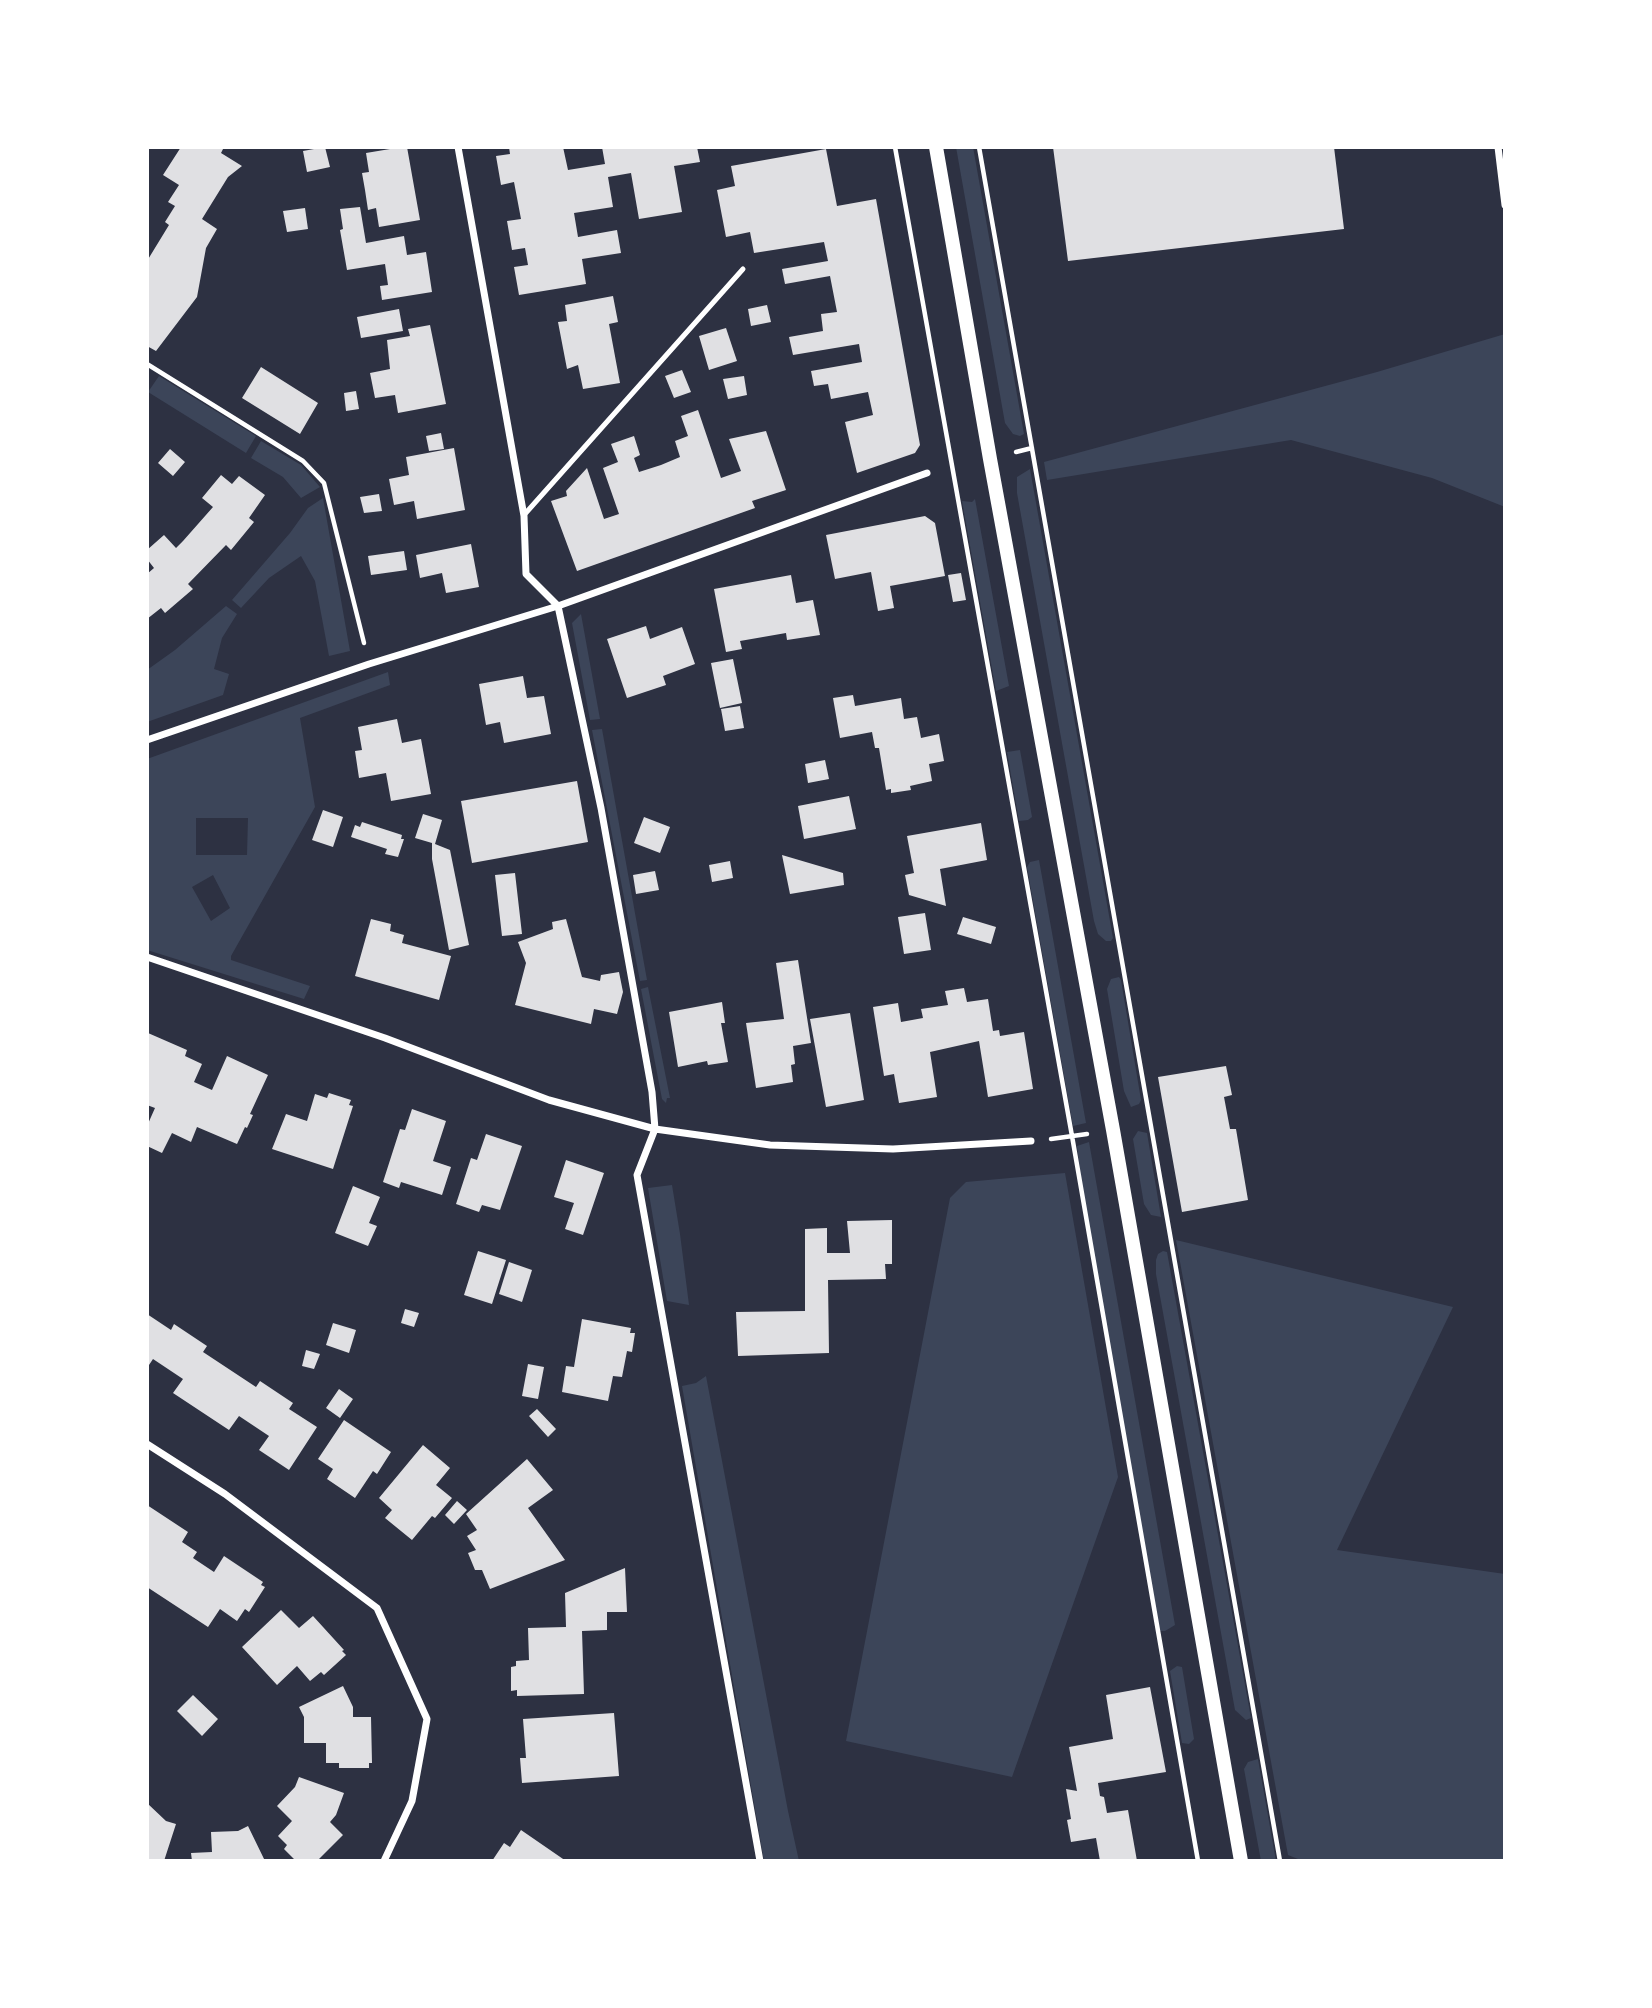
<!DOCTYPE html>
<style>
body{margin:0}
#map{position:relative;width:1652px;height:2008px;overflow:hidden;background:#2d3142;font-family:Barlow,sans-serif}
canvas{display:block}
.frame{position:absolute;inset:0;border:149px solid #fff;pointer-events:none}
</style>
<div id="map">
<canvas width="1652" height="2008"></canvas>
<div class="frame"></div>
</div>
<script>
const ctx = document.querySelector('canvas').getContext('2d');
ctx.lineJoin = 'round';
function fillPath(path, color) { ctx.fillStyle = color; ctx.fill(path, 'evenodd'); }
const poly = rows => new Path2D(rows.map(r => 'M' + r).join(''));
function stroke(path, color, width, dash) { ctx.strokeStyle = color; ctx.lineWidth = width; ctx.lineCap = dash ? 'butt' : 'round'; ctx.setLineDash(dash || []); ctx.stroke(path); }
fillPath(poly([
 [956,147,973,147,1024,434,1020,436,1013,434,1005,423],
 [1505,334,1505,507,1432,478,1291,440,1047,480,1044,462,1377,372],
 [159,376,256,436,246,453,148,392],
 [261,441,301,465,320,487,301,498,283,477,251,458],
 [1030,469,1113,938,1111,941,1106,941,1098,934,1094,921,1017,493,1017,477],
 [323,498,350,651,329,656,315,581,301,556,269,578,241,608,232,600,290,533,308,508],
 [975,499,1009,686,996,691,962,501,972,502],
 [226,606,237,614,222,638,214,669,229,674,223,695,147,722,147,670,175,650],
 [581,614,600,719,590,720,572,623],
 [388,672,390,685,300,718,315,807,231,956,231,960,310,986,304,999,147,950,147,759],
 [196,818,248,818,247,855,196,855],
 [213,875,230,908,211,921,192,887],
 [602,729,647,980,640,981,592,730],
 [1020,750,1032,817,1028,820,1019,821,1007,752],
 [1039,860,1086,1123,1073,1126,1027,867,1030,862],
 [1119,977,1121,980,1141,1100,1139,1104,1131,1107,1124,1091,1107,989,1111,979],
 [648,987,670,1098,667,1098,666,1103,662,1099,641,989],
 [1138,1131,1147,1133,1161,1217,1151,1215,1144,1204,1133,1139],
 [1089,1142,1175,1625,1165,1631,1160,1631,1083,1195,1077,1146],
 [1065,1173,1118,1477,1012,1777,846,1741,950,1198,966,1182],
 [672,1185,680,1234,689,1305,667,1301,648,1188],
 [1176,1240,1453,1307,1337,1550,1505,1574,1505,1861,1303,1861,1288,1855],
 [1163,1251,1167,1252,1251,1718,1246,1720,1235,1710,1156,1274,1156,1260,1158,1254],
 [706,1376,788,1811,799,1861,764,1861,682,1386,696,1383],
 [1177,1666,1182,1667,1194,1739,1189,1744,1182,1743,1170,1671],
 [1258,1759,1276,1861,1261,1861,1244,1769,1248,1762]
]), '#3c4559');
fillPath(poly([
 [181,147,224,147,221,153,242,166,228,177,202,219,217,229,206,248,197,297,156,351,147,346,147,261,169,225,165,222,175,206,168,202,179,185,163,175],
 [325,147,330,167,307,172,303,151],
 [402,147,407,147,420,220,379,227,376,208,368,210,365,190,362,173,369,172,366,153],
 [509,147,563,147,568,170,605,164,602,147,697,147,700,162,674,166,682,212,639,219,631,173,608,177,613,207,574,213,578,237,617,230,621,253,582,259,586,284,519,295,514,267,528,265,525,248,512,250,507,221,521,219,514,182,501,185,496,156,510,154],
 [1053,147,1334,147,1344,229,1068,261],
 [826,149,837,206,876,199,920,445,915,453,857,473,845,422,873,415,868,392,831,399,828,384,814,386,811,371,862,362,859,344,793,355,789,337,823,331,821,314,837,312,830,276,785,284,782,269,828,261,824,242,754,253,750,232,726,237,717,190,735,186,731,166],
 [360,207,366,243,404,236,407,255,426,252,432,292,382,300,380,286,388,285,385,264,347,270,340,230,343,229,340,209],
 [305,208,308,229,287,232,283,211],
 [613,296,618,322,609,324,620,383,583,389,578,365,567,369,558,322,567,321,565,305],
 [767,305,771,322,751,326,748,309],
 [399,309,403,331,361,338,357,317],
 [430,325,446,404,398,413,395,395,375,398,370,373,390,369,387,340,410,336,408,329],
 [726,328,737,361,709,370,699,336],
 [261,367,318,403,300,434,242,398],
 [682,370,691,392,674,398,665,376],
 [744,376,747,395,728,399,723,379],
 [356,391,359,409,346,411,344,393],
 [698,410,721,478,741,471,729,439,766,431,786,490,752,501,755,508,577,571,551,501,567,496,566,491,587,468,604,519,619,514,603,468,618,462,611,444,634,436,640,455,634,458,639,472,661,465,680,457,675,441,688,436,681,416],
 [441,433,444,449,429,451,426,436],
 [454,448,465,510,417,519,414,501,394,505,389,479,409,475,406,457],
 [170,449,185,462,173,476,158,463],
 [221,475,232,484,239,476,265,495,249,518,254,522,231,550,226,545,188,584,193,589,165,613,161,608,147,619,147,574,154,568,147,559,147,550,164,535,176,548,183,541,213,507,202,498],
 [379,494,382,511,364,513,360,497],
 [925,516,935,523,945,576,890,586,894,608,878,611,871,572,835,579,826,535],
 [471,544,479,587,446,593,442,573,420,578,416,555],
 [404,551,407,570,371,575,368,556],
 [961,573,966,600,953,602,948,575],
 [791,575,796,603,813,600,820,635,787,640,786,633,740,641,742,649,726,652,714,589],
 [646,626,650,639,682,627,695,664,663,676,666,685,627,698,607,639],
 [733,659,742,703,720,708,711,663],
 [523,676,527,698,544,696,551,734,504,743,500,722,486,725,479,684],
 [853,695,855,706,901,698,904,719,917,717,921,738,939,734,944,761,929,764,932,781,910,786,911,790,891,793,891,789,886,790,879,748,875,748,872,732,840,738,833,698],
 [740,706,744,728,725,731,721,709],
 [397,719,402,743,421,739,431,794,391,801,386,773,359,778,355,751,362,750,358,727],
 [825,760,829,779,808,783,805,764],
 [577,781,588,842,472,863,461,801],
 [849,796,856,829,804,839,798,806],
 [323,810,343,817,333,847,312,840],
 [423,814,442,820,435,844,450,850,469,945,449,950,432,859,432,843,415,838],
 [644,817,670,827,660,853,634,843],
 [362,822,402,835,401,839,404,839,398,857,385,854,387,849,351,837,355,825,360,827],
 [981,823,987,860,940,869,946,906,909,895,905,875,914,873,907,836],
 [782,855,843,873,844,885,790,894],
 [730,861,733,878,712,882,709,865],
 [655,871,659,890,636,894,633,875],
 [515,873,522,934,502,936,495,875],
 [925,913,931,950,904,954,898,917],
 [963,917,996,927,991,944,957,934],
 [371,919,391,924,390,931,404,935,402,943,451,956,439,1000,355,976],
 [566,919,582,977,600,981,601,975,619,972,623,992,617,1014,594,1009,591,1024,515,1005,526,963,518,942,553,929,552,922],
 [798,960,811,1043,793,1046,795,1064,791,1065,793,1082,756,1088,746,1023,784,1019,776,963],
 [964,988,967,1002,988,999,993,1031,999,1030,1000,1036,1024,1032,1033,1089,988,1097,979,1041,930,1052,937,1097,899,1103,894,1074,884,1076,873,1007,898,1003,901,1022,923,1018,921,1009,948,1005,945,991],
 [722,1002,725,1023,721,1023,728,1062,708,1065,707,1061,678,1067,669,1012],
 [850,1013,864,1100,826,1107,810,1019],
 [148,1033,187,1050,185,1056,202,1064,194,1082,212,1090,227,1056,268,1075,250,1114,253,1115,247,1128,245,1127,237,1144,197,1127,191,1142,172,1133,162,1153,147,1146,147,1126,155,1108,147,1105],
 [1226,1066,1232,1095,1224,1097,1230,1129,1236,1129,1248,1200,1182,1212,1158,1077],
 [329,1093,351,1100,349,1105,353,1106,333,1169,272,1149,286,1114,307,1121,315,1094,327,1098],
 [412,1109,446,1121,433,1161,451,1167,442,1195,401,1182,399,1188,383,1182,400,1129,405,1130],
 [486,1134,522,1146,500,1210,482,1205,479,1212,456,1204,471,1158,477,1160],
 [566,1160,604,1173,583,1235,565,1229,574,1203,554,1197],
 [353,1186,380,1197,369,1223,377,1226,368,1246,335,1233],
 [892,1220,892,1264,885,1264,886,1279,828,1280,829,1353,738,1356,736,1312,805,1311,805,1229,827,1228,827,1253,850,1253,847,1221],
 [478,1251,506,1260,492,1304,464,1295],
 [509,1262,532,1270,522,1302,499,1294],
 [405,1309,419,1313,414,1327,401,1323],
 [147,1314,171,1330,174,1324,207,1346,203,1352,256,1387,260,1381,293,1403,289,1409,317,1427,289,1470,259,1450,269,1436,239,1416,229,1430,173,1393,183,1379,153,1359,147,1368],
 [582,1319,631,1328,630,1333,635,1333,632,1352,627,1351,622,1377,613,1376,608,1401,562,1392,566,1366,574,1367],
 [333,1323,356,1330,349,1353,326,1345],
 [306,1350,320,1354,314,1369,302,1366],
 [528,1364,544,1367,538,1399,522,1396],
 [339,1389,353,1399,340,1418,326,1408],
 [537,1409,556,1429,548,1437,529,1416],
 [344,1420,391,1452,377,1474,373,1471,355,1498,327,1479,333,1469,318,1459],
 [423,1445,450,1468,436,1485,452,1498,435,1518,432,1516,412,1540,385,1518,392,1510,379,1498],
 [527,1459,553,1490,528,1508,565,1560,490,1589,482,1570,475,1570,468,1553,476,1550,467,1536,477,1530,466,1514],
 [457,1501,467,1510,454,1524,445,1515],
 [147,1505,188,1532,182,1542,197,1552,193,1558,214,1572,224,1556,263,1582,261,1585,265,1587,249,1612,245,1609,237,1621,220,1609,208,1627,147,1587],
 [625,1568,627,1612,607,1612,607,1630,582,1631,584,1694,517,1696,517,1690,511,1691,511,1667,516,1666,516,1661,529,1660,528,1628,566,1627,565,1593],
 [281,1610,299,1628,313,1616,344,1650,342,1651,346,1655,324,1675,321,1672,310,1681,297,1666,277,1685,242,1647],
 [343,1686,353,1707,353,1717,371,1717,372,1763,369,1763,369,1768,339,1768,339,1763,326,1763,326,1743,304,1743,304,1717,299,1707],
 [1150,1687,1166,1772,1098,1783,1100,1796,1104,1797,1107,1813,1128,1810,1137,1861,1100,1861,1096,1838,1071,1842,1067,1820,1071,1819,1066,1789,1077,1791,1069,1747,1113,1739,1106,1695],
 [193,1695,218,1719,202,1736,177,1711],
 [614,1713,619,1776,522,1783,520,1758,526,1758,523,1719],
 [299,1777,344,1793,336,1815,330,1822,343,1835,317,1861,296,1861,284,1849,287,1845,278,1836,292,1821,277,1806,295,1787],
 [147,1803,166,1821,176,1824,164,1861,147,1861],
 [248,1826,265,1861,192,1861,191,1853,212,1852,211,1832,238,1831],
 [521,1830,566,1861,492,1861,504,1843,510,1847]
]), '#e0e0e3');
stroke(poly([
 [895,147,1072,1136,1198,1861],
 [979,147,1280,1861],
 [147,364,303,461,324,483,364,643],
 [1016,452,1032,448],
 [1051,1139,1087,1134]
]), '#fff', 4.5);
stroke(poly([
 [524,515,743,269]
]), '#fff', 5);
stroke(poly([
 [458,147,524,516,526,574,558,606,601,808,652,1092,655,1129,637,1175,760,1861],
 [1498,147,1505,205],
 [147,740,369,664,558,606,927,473],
 [147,957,385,1038,549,1100,655,1129,770,1145,893,1149,1031,1141],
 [147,1444,225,1494,377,1608,427,1719,412,1801,384,1861]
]), '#fff', 7);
stroke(poly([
 [936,147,990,459,1113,1130,1241,1861]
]), '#fff', 14);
</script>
